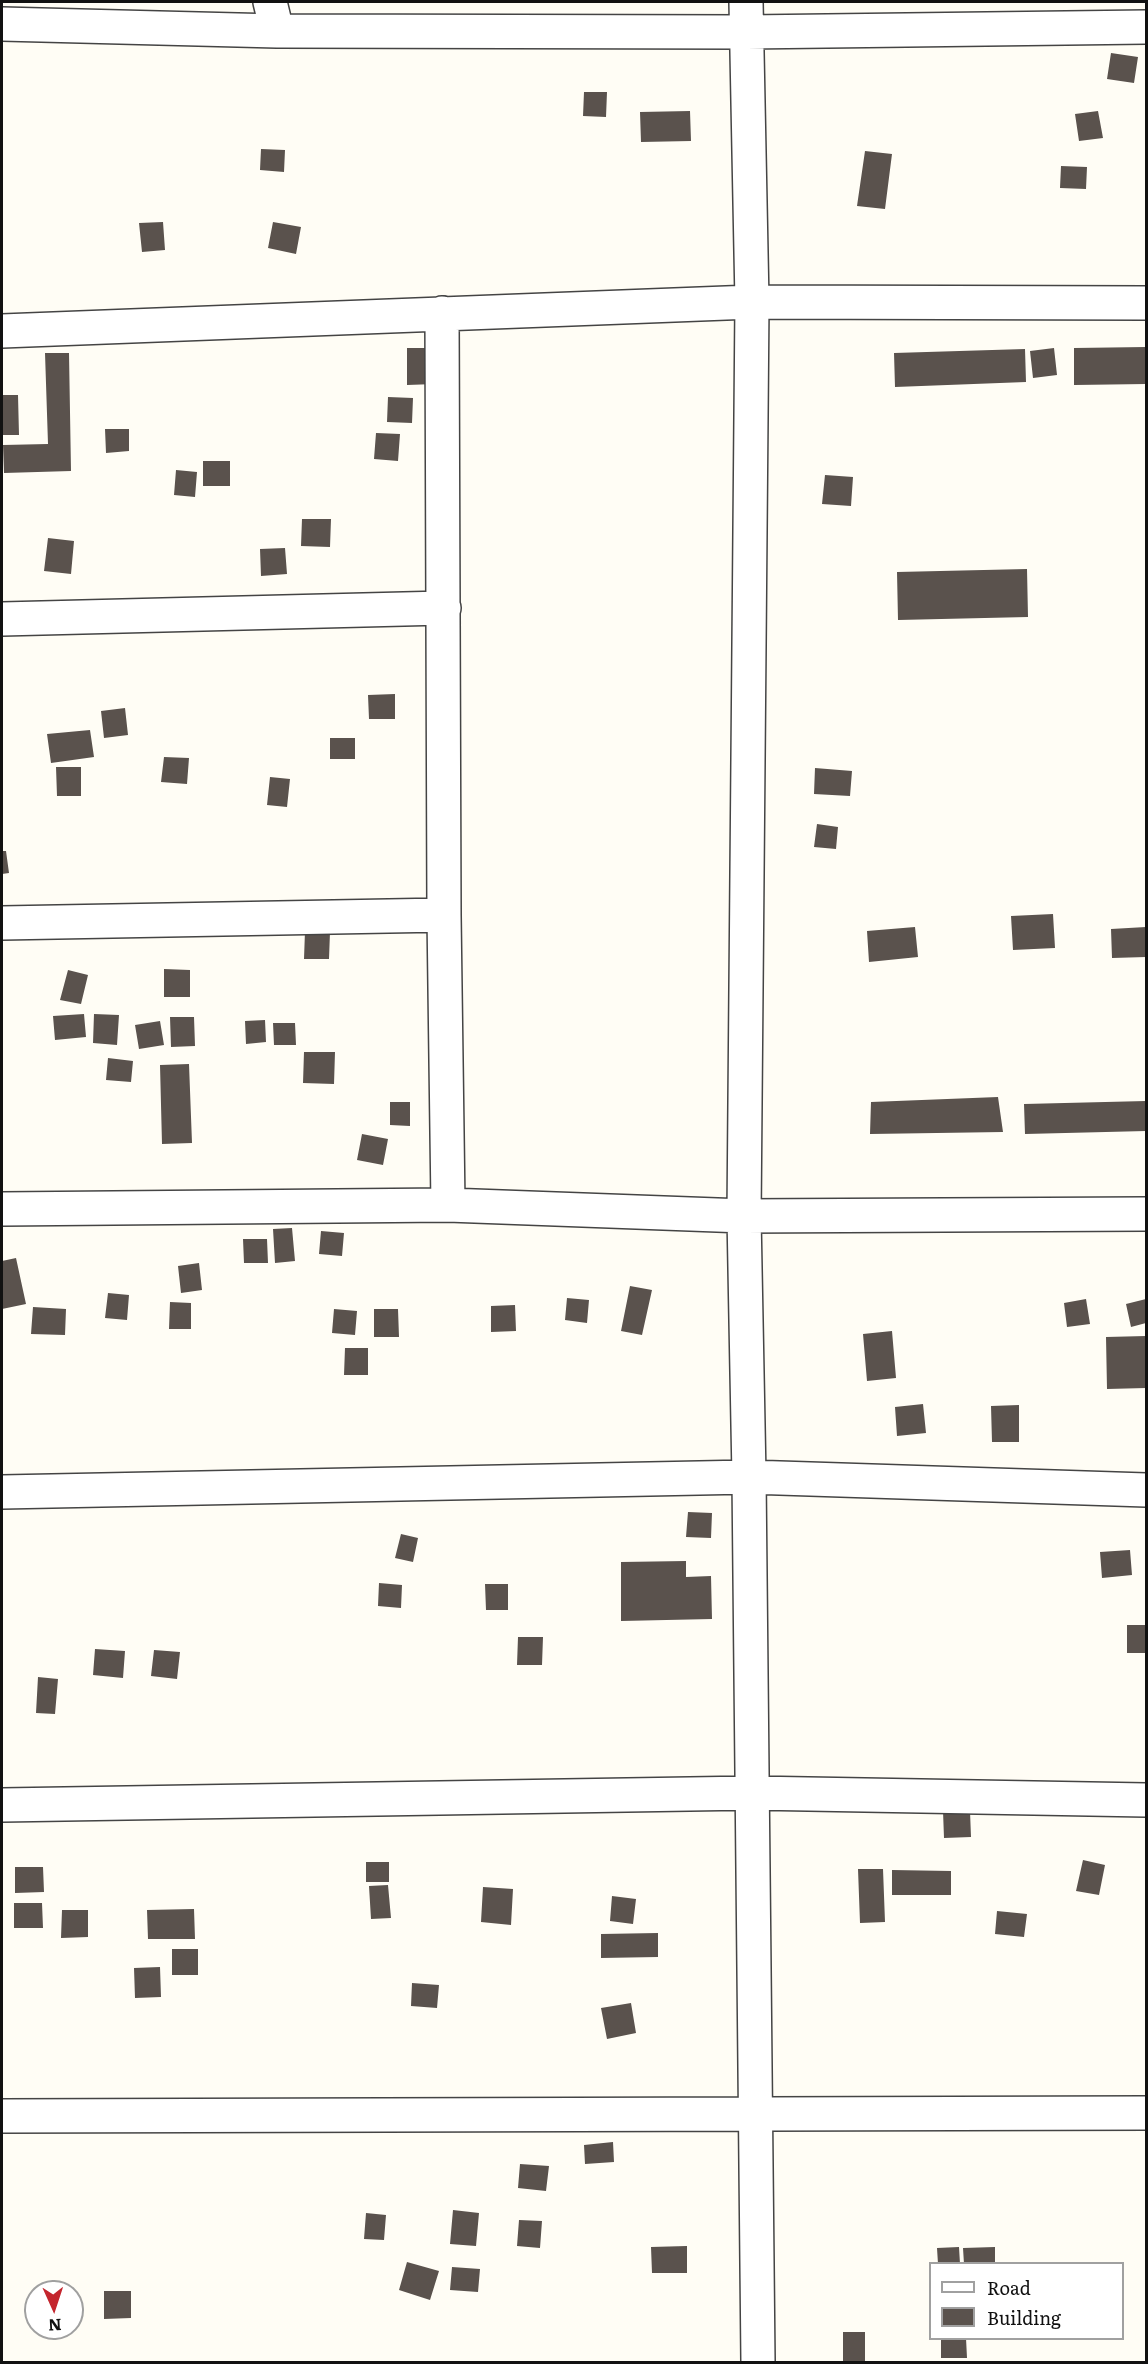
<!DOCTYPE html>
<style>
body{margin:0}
#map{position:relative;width:1148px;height:2364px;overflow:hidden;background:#fffdf5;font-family:Literata,serif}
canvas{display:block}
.frame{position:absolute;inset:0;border:3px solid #111;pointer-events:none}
.legend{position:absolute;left:929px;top:2262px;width:195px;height:78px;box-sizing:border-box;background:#fff;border:2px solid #a0a0a0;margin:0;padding:8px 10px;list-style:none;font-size:18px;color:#111}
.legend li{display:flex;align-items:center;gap:12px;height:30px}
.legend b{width:30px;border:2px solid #a0a0a0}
.north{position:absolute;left:24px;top:2280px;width:60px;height:60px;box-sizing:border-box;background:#fff;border:2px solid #a0a0a0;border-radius:50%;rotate:177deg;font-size:16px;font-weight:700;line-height:24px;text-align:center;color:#111}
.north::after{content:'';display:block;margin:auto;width:21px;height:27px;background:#c4262e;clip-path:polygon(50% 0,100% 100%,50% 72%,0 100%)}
</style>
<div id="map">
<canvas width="1148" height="2364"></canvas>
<div class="frame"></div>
<ul class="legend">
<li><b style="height:8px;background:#fff"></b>Road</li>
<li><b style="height:16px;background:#5a524d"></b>Building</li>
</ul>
<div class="north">N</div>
</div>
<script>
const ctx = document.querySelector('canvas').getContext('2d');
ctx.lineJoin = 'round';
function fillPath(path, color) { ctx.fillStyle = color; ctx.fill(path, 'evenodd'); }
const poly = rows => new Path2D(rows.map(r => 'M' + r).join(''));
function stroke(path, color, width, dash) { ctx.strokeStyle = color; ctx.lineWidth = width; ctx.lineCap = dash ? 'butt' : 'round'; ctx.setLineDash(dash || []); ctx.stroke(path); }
fillPath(poly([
 [1111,53,1138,57,1134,83,1107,79],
 [584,92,607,92,606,117,583,116],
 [690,111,691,141,641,142,640,112],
 [1098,111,1103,138,1079,141,1075,114],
 [261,149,285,150,284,172,260,170],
 [865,151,892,154,885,209,857,206],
 [1061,166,1087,167,1086,189,1060,188],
 [163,222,165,250,142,252,139,223],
 [273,222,301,227,296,254,268,248],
 [1146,347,1146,384,1074,385,1074,348],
 [407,348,436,348,435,384,407,385],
 [1054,348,1057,375,1033,378,1030,351],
 [1025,349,1026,382,895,387,894,353],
 [45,353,69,353,71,471,4,473,3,445,48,444],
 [2,395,18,395,19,435,2,435],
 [388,397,413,398,412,423,387,422],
 [105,429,129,429,129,451,106,453],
 [376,433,400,434,398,461,374,459],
 [203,461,230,461,230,486,203,486],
 [176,470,197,472,195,497,174,495],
 [825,475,853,477,851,506,822,504],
 [302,519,331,519,330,547,301,546],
 [48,538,74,541,71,574,44,571],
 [285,548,287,574,261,576,260,549],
 [1027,569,1028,617,898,620,897,572],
 [395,694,395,719,369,719,368,695],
 [125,708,128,735,104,738,101,711],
 [90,730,94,757,51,763,47,734],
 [330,738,355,738,355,759,330,759],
 [164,757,189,758,187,784,161,782],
 [56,767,81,767,81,796,57,796],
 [815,768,852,771,850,796,814,794],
 [270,777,290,779,287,807,267,805],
 [817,824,838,827,836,849,814,847],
 [2,851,6,851,9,873,2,874],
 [1053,914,1055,948,1013,950,1011,916],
 [915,927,918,957,869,962,867,931],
 [1146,927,1146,957,1112,958,1111,929],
 [305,931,330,932,329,959,304,959],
 [164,969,190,970,190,997,164,997],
 [68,970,88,975,81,1004,60,1000],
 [84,1014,86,1037,55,1040,53,1016],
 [94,1014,119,1015,117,1045,93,1043],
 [170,1017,194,1017,195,1046,171,1047],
 [265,1020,266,1042,246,1044,245,1021],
 [160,1021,164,1045,139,1049,135,1025],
 [273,1023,295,1023,296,1045,274,1045],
 [304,1052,335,1052,334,1084,303,1083],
 [108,1058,133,1061,131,1082,106,1080],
 [189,1064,192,1143,162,1144,160,1065],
 [998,1097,1003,1132,870,1134,871,1102],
 [1146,1101,1146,1131,1025,1134,1024,1104],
 [390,1102,410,1102,410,1126,390,1125],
 [362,1134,388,1139,383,1165,357,1160],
 [292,1228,295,1261,275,1263,273,1229],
 [321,1231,344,1233,342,1256,319,1254],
 [243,1239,267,1239,268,1263,244,1263],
 [16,1258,26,1304,2,1309,2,1261],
 [199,1263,202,1290,181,1293,178,1266],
 [630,1286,652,1290,642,1335,621,1331],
 [108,1293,129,1295,127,1320,105,1318],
 [567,1298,589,1300,587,1323,565,1320],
 [1086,1299,1090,1324,1067,1327,1064,1303],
 [1146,1299,1146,1323,1131,1327,1126,1304],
 [170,1302,191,1303,191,1329,169,1329],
 [515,1305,516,1331,491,1332,491,1306],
 [33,1307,66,1309,65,1335,31,1334],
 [334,1309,357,1311,355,1335,332,1333],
 [374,1309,398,1309,399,1337,374,1337],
 [892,1331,896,1378,867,1381,863,1334],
 [1146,1336,1146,1388,1107,1389,1106,1337],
 [345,1348,368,1348,368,1375,344,1375],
 [923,1404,926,1433,897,1436,895,1407],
 [1019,1405,1019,1442,992,1442,991,1406],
 [688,1512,712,1513,711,1538,686,1537],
 [401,1534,418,1538,413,1562,395,1558],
 [1130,1550,1132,1575,1102,1578,1100,1552],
 [686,1561,686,1577,711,1576,712,1619,621,1621,621,1562],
 [379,1583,402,1585,401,1608,378,1606],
 [485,1584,508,1584,508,1610,486,1610],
 [1127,1625,1146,1625,1146,1653,1127,1653],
 [518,1637,543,1637,542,1665,517,1665],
 [95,1649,125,1651,123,1678,93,1675],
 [154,1650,180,1652,177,1679,151,1676],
 [38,1677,58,1679,55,1714,36,1713],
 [943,1811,970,1811,971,1837,944,1838],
 [1083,1860,1105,1865,1099,1895,1076,1891],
 [366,1862,389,1862,389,1882,366,1882],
 [15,1867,43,1867,44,1892,15,1893],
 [858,1869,883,1869,885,1922,860,1923],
 [892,1870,951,1871,951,1895,892,1895],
 [388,1885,391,1918,371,1919,369,1886],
 [483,1887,513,1889,511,1925,481,1922],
 [612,1896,636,1899,633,1924,610,1921],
 [14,1903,42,1903,43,1928,14,1928],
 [194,1909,195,1939,148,1939,147,1910],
 [62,1910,88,1910,88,1937,61,1938],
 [997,1911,1027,1914,1024,1937,995,1934],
 [658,1933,658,1957,601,1958,601,1934],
 [172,1949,198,1949,198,1975,172,1975],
 [160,1967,161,1997,135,1998,134,1968],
 [412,1983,439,1985,437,2008,411,2006],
 [631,2003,636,2033,607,2039,601,2008],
 [613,2142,614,2162,585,2164,584,2145],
 [520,2164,549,2166,546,2191,518,2188],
 [453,2210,479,2213,476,2246,450,2244],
 [366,2213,386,2215,384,2240,364,2239],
 [519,2220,542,2221,540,2248,517,2246],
 [687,2246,687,2273,652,2273,651,2247],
 [959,2247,960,2264,938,2264,937,2248],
 [995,2247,995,2264,964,2264,963,2248],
 [407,2262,439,2271,430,2300,399,2290],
 [452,2267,480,2269,478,2292,450,2290],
 [104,2291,131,2291,131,2318,104,2319],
 [843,2332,865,2332,865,2361,843,2361],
 [941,2338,966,2338,967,2358,941,2358]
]), '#5a524d');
const minor = poly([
 [270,2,277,31],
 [746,2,752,302,744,1216,749,1477,758,2362],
 [2,24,277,31,747,32,1146,27],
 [442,313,444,915,448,1205],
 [2,331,752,302,1146,303],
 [2,619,444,608],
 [2,923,444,915],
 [2,1209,448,1205,744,1216,1146,1214],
 [2,1492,749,1477,1146,1490],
 [2,1805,752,1793,1146,1800],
 [2,2116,1146,2113]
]);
stroke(minor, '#444', 36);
stroke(minor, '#fff', 33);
</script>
